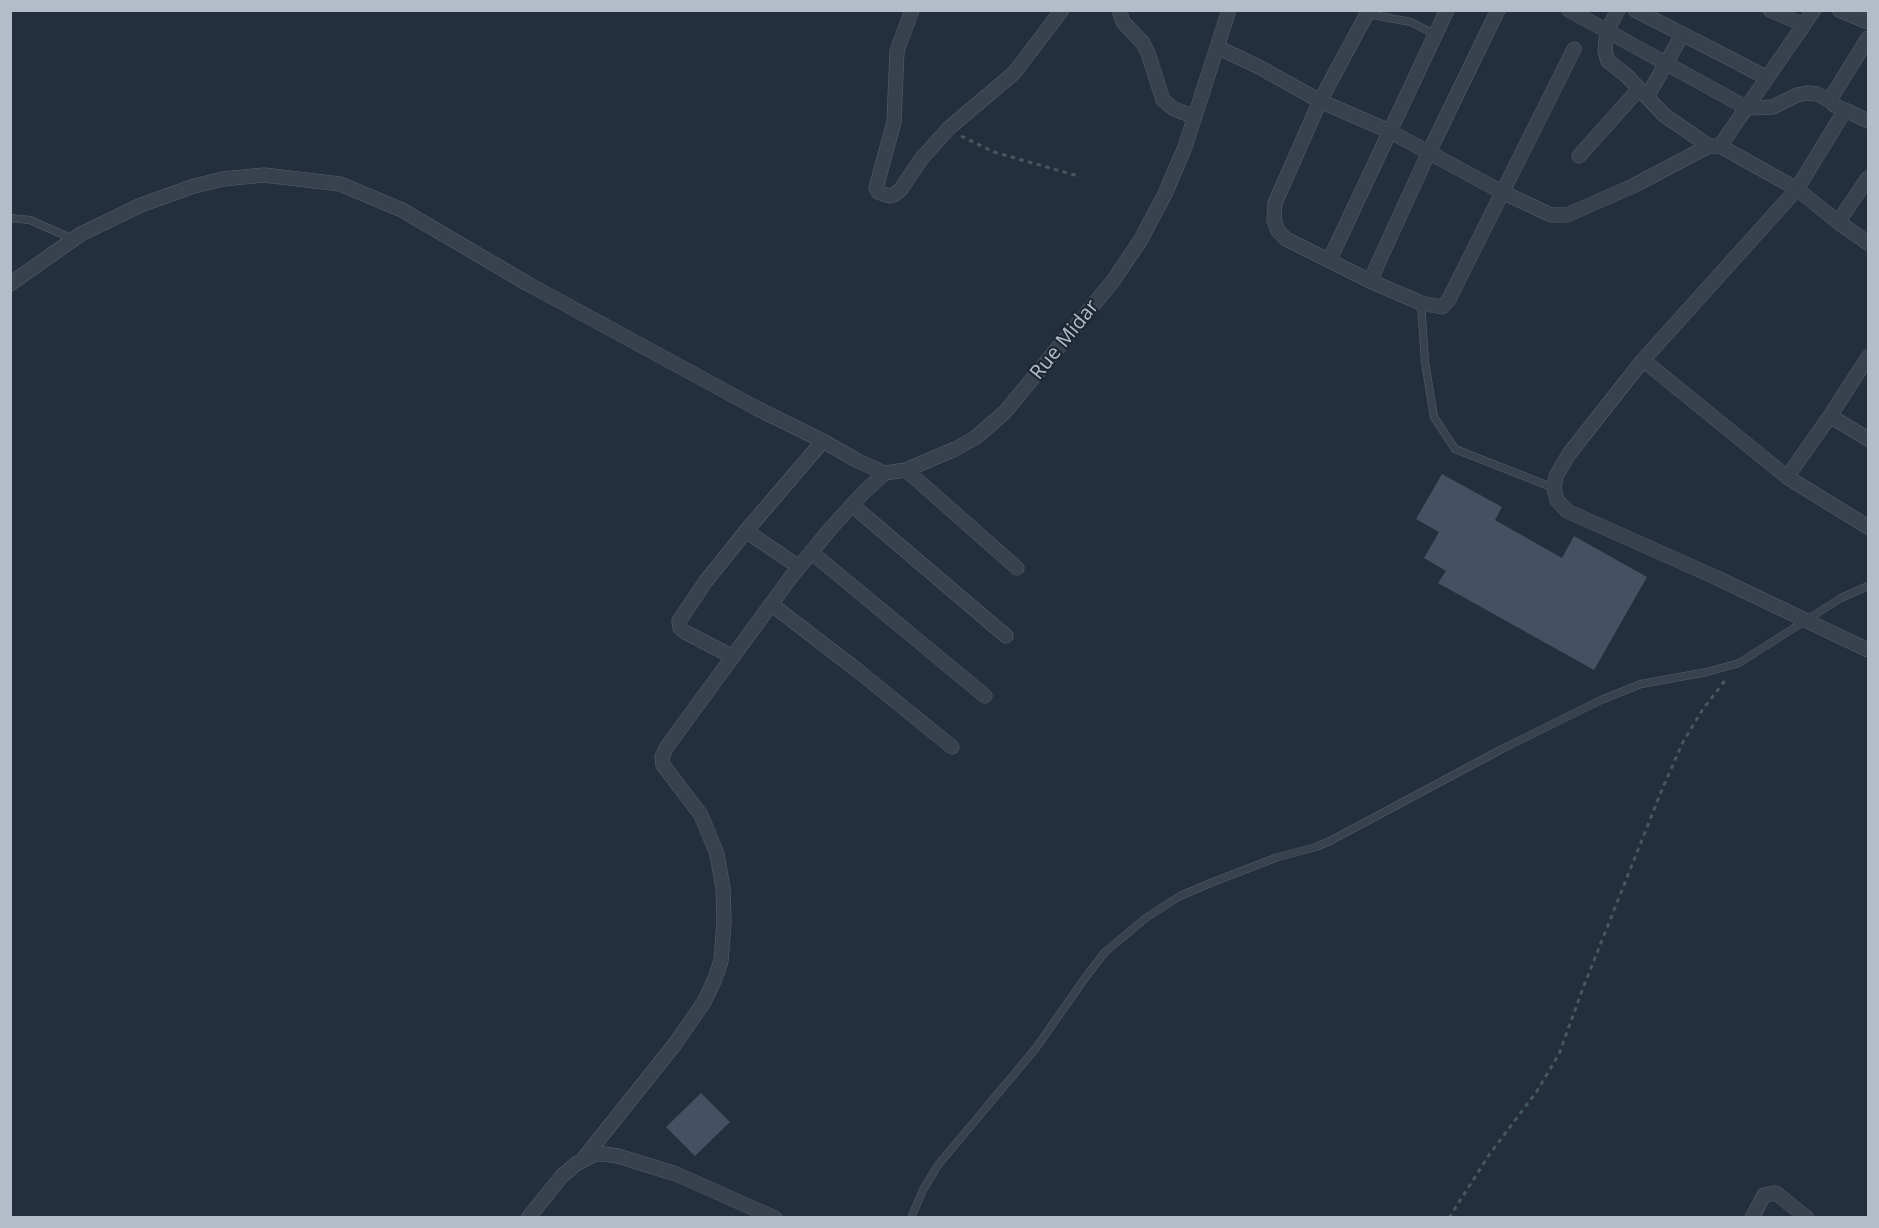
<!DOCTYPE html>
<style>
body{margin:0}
#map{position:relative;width:1879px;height:1228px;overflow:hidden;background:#242f3e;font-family:"Open Sans",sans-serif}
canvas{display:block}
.frame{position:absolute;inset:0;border:12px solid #b4bcc9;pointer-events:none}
</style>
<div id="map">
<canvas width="1879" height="1228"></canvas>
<div class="frame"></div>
</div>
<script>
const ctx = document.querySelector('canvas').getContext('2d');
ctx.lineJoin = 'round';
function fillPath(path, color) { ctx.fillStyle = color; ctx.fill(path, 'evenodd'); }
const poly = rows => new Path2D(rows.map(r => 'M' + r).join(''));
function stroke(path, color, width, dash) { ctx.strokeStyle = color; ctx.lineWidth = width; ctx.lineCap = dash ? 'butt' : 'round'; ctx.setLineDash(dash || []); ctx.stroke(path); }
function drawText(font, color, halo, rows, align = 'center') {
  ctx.font = font + ' "Open Sans",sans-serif'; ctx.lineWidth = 4.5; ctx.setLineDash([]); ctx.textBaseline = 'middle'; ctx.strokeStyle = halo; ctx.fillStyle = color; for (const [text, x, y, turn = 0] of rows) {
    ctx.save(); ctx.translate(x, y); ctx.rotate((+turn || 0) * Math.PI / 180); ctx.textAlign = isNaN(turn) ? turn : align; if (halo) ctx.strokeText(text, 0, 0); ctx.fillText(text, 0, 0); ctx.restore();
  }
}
fillPath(poly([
 [1442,474,1502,507,1495,520,1562,558,1574,536,1647,577,1594,670,1438,583,1446,571,1424,558,1439,532,1416,519],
 [701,1093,730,1122,695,1156,666,1127]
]), '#455162');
const lane = poly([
 [1368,14,1411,22,1436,35],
 [10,218,30,220,73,239],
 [1421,303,1425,362,1434,417,1455,449,1554,488],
 [911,1218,923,1190,938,1165,1036,1048,1085,978,1105,952,1147,917,1180,896,1213,882,1278,857,1316,847,1330,841,1502,749,1601,700,1641,684,1707,672,1739,663,1841,598,1868,586]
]);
const street = poly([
 [912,10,897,51,894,122,876,188,878,192,889,196,894,195,901,189,922,158,949,128,1014,73,1062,10],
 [1119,10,1123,22,1143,43,1148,53,1163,100,1174,109,1195,117],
 [1369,10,1320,101,1275,203,1274,220,1278,231,1286,239,1370,281,1421,303,1442,307,1448,301,1574,49],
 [1569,10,1747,108,1773,107,1797,95,1807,93,1817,94,1832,102],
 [1618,10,1607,31,1605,51,1608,61,1627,76,1664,115,1709,146],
 [1635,10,1731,59,1767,78],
 [1770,10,1804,25],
 [1839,10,1868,22],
 [1217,47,1259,67,1320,101,1389,131,1502,192,1551,215,1567,215,1633,186,1709,146,1720,146,1797,189,1838,222,1868,243],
 [1647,97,1682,35],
 [1837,106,1834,105,1831,98,1868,38],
 [1868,121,1845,110,1797,189,1643,360,1569,454,1556,476,1554,488,1557,500,1567,511,1715,577,1868,650],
 [1720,146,1814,10],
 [1579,156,1639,89],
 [1838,222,1868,178],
 [1329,261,1447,10],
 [1370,281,1429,152,1498,10],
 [10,284,81,234,141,205,194,186,223,179,264,175,340,184,402,210,528,284,758,409,823,441,858,461,885,473,906,470,955,449,975,438,1005,412,1113,281,1140,241,1165,194,1185,147,1229,10],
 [1643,360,1787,477,1868,527],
 [1830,416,1868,439],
 [906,470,1017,568],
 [1787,477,1830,416,1868,357],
 [852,505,1006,636],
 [746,531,799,567],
 [811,552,985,696],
 [771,604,857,670,952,747],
 [733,657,685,632,680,628,679,621,706,581,746,531,823,441],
 [584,1158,675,1044,704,1002,714,981,721,961,724,922,723,888,717,854,701,815,663,765,662,757,666,748,791,577,831,528,865,491,885,473],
 [528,1218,562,1176,576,1164,595,1154,604,1154,618,1156,676,1174,775,1218],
 [1752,1218,1764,1195,1776,1193,1807,1218]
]);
stroke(lane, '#565f6c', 8);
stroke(street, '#565f6c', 15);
stroke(poly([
 [961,136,994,152,1078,176],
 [1449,1218,1489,1155,1537,1091,1559,1054,1583,988,1663,787,1683,742,1703,709,1727,678]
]), '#44595c', 3, [4.5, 4.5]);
stroke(lane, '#38414e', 7);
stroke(street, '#38414e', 14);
drawText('20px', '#b4bcc9', '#1d2633', [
 ["Rue Midar",1065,340,-51]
]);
</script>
